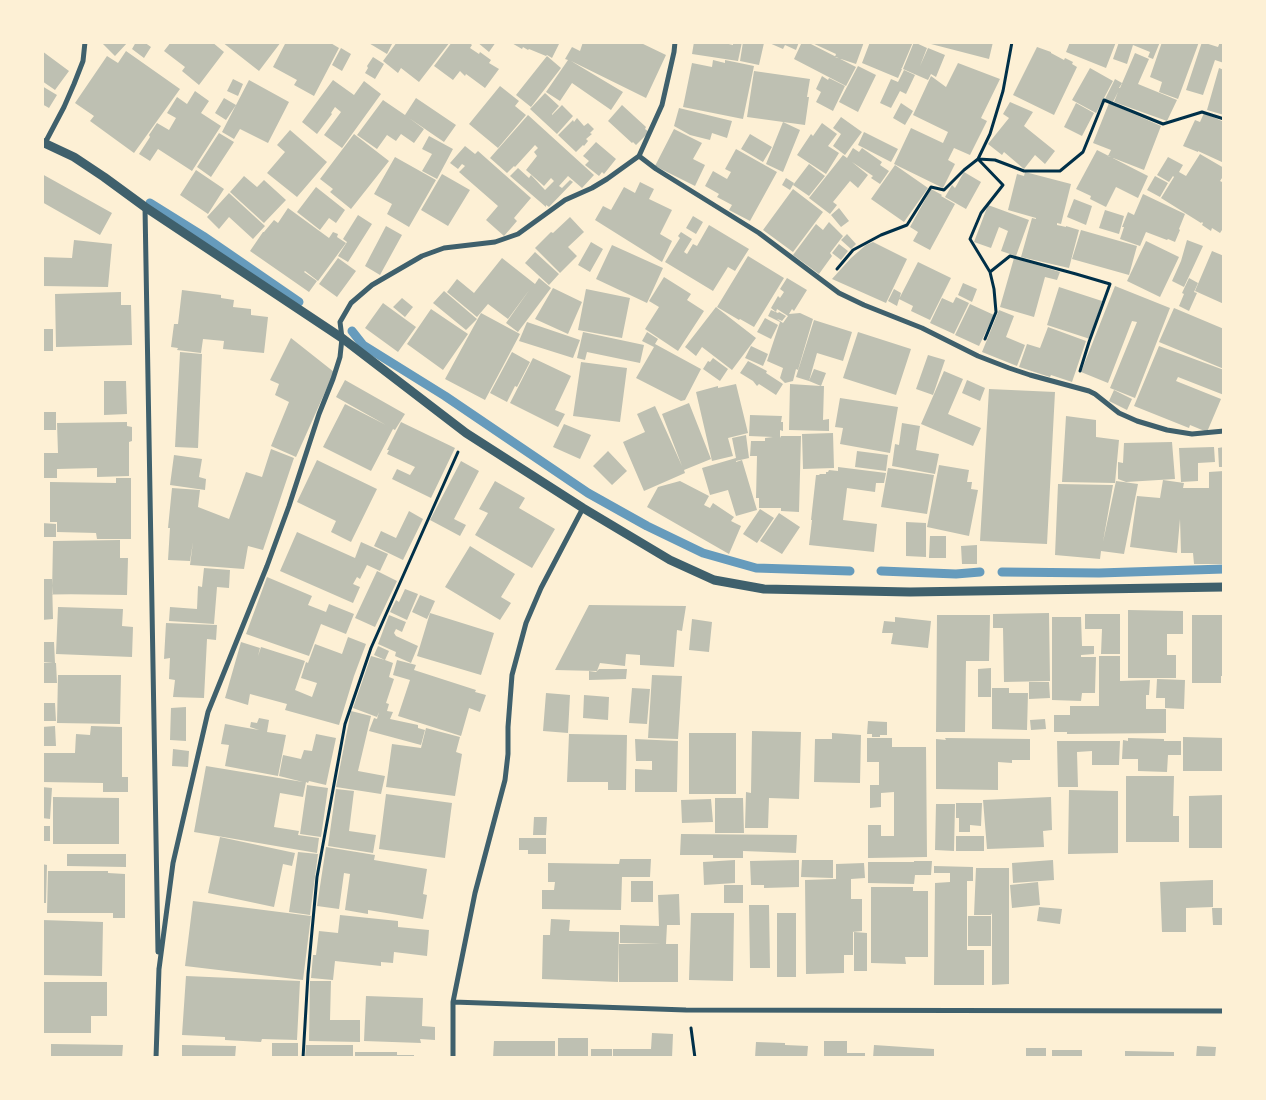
<!DOCTYPE html>
<style>
body{margin:0}
#map{position:relative;width:1266px;height:1100px;overflow:hidden;background:#fdf0d5;font-family:"Sofia Sans Condensed",sans-serif}
canvas{display:block}
.frame{position:absolute;inset:0;border:44px solid #fdf0d5;pointer-events:none}
</style>
<div id="map">
<canvas width="1266" height="1100"></canvas>
<div class="frame"></div>
</div>
<script>
const ctx = document.querySelector('canvas').getContext('2d');
ctx.lineJoin = 'round';
const poly = rows => new Path2D(rows.map(r => 'M' + r).join(''));
function stroke(path, color, width, dash) { ctx.strokeStyle = color; ctx.lineWidth = width; ctx.lineCap = dash ? 'butt' : 'round'; ctx.setLineDash(dash || []); ctx.stroke(path); }
function fillPath(path, color) { ctx.fillStyle = color; ctx.fill(path, 'evenodd'); }
stroke(poly([
 [150,203,203,236,299,302],
 [352,331,363,345,445,396,588,493,647,526,703,553,756,568,850,571],
 [881,571,956,574,980,572],
 [1002,572,1099,573,1224,569]
]), '#669bbc', 9);
fillPath(poly([
 [101,42,128,42,115,56],
 [136,42,144,42,151,47,144,58,132,49],
 [171,42,212,42,224,52,199,85,182,71,185,67,164,51],
 [222,42,281,42,259,71],
 [286,42,329,42,339,48,314,96,294,85,297,80,273,67],
 [367,42,393,42,387,54],
 [397,42,450,42,419,82,401,68,398,73,383,61],
 [452,42,469,42,472,45,470,48,479,54,480,52,491,60,489,63,499,69,485,88,466,74,465,76,460,71,453,80,434,66],
 [477,42,496,42,489,52],
 [510,42,557,42,559,44,552,58,547,55,546,56,529,49,528,50,523,47,522,49],
 [583,42,639,42,666,55,646,98,571,61,623,92,611,110,572,83,560,101,546,92,568,60,565,59,572,47,580,51],
 [694,42,720,42,733,45,733,42,742,42,738,61,692,54],
 [743,42,764,43,759,65,740,61],
 [767,42,799,42,796,50,785,45,783,49],
 [802,42,807,42,856,67,846,86,794,59],
 [810,42,864,42,856,64,835,57,836,54],
 [870,42,913,42,902,68,901,68,902,69,898,78,862,63],
 [914,42,927,48,920,66,928,48,945,55,936,77,931,74,928,80,903,69],
 [932,42,993,42,989,59,931,44],
 [1070,42,1116,42,1106,68,1066,52],
 [1119,42,1160,42,1153,59,1148,57,1150,52,1133,45,1127,64,1113,59],
 [1162,42,1199,42,1178,99,1159,92,1162,82,1150,77],
 [1202,42,1218,47,1220,42,1224,43,1224,63,1215,60,1203,95,1186,90],
 [1037,47,1051,52,1051,53,1064,60,1065,58,1073,62,1072,64,1077,67,1054,115,1013,95],
 [341,48,351,54,342,71,332,65],
 [42,51,69,71,55,90,42,81],
 [126,51,180,89,134,153,90,121,94,116,75,103,107,56,118,63],
 [1135,53,1149,59,1138,84,1177,100,1167,121,1114,102,1118,92,1113,102,1105,99,1115,79,1122,83,1119,88,1120,88],
 [547,56,561,68,531,107,516,95],
 [373,57,384,64,375,79,365,73,368,68,367,66],
 [713,60,725,63,725,60,754,66,743,119,683,107,692,63,712,67],
 [958,63,1000,79,981,118,987,121,970,155,954,148,948,160,955,164,943,188,894,164,911,128,943,143,948,132,913,115,931,76,946,87],
 [858,66,876,75,858,112,839,102],
 [1090,68,1113,81,1096,113,1072,100],
 [1219,68,1224,70,1224,115,1207,110],
 [904,70,915,75,906,94,900,91,891,108,880,103,891,79,898,82],
 [754,71,810,79,807,97,809,97,805,125,747,117],
 [822,76,828,80,829,78,845,86,833,111,816,102,821,92,816,89],
 [233,79,243,84,238,96,227,91],
 [249,80,289,102,268,143,240,129,234,139,222,132],
 [333,80,354,95,364,81,381,94,342,148,324,135,341,112,335,107,331,113,332,114,317,134,302,122],
 [42,86,57,95,49,108,42,104],
 [500,86,519,101,515,106,526,115,498,148,469,124],
 [195,91,209,101,201,113,221,126,192,171,158,149,150,161,139,154,150,137,149,135,157,123,169,130,176,118,167,113,177,97,187,104],
 [545,93,559,106,552,114,552,115,562,105,573,116,557,134,530,109],
 [224,98,236,105,226,120,215,113],
 [416,98,456,125,444,142,409,118,424,129,414,143,401,134,396,141,387,135,377,149,357,135,383,100,405,115],
 [1010,102,1033,112,1024,126,1055,151,1045,164,1035,155,1024,169,1004,152,1002,155,988,144,1009,118,1003,114],
 [901,103,913,111,905,125,893,118],
 [1076,103,1094,113,1082,136,1064,127],
 [1109,103,1161,126,1144,170,1108,156,1111,150,1093,143],
 [622,105,646,127,645,129,649,132,636,145,633,142,632,143,608,121],
 [679,108,732,121,727,138,712,133,710,140,690,135,674,126],
 [1204,113,1224,122,1224,163,1198,151,1198,152,1183,146,1195,120,1200,122],
 [528,115,594,175,582,188,568,176,559,186,562,188,570,180,573,182,549,207,546,205,546,207,510,176,518,168,529,178,531,175,545,190,554,181,551,178,544,186,526,170,537,156,534,152,538,148,535,145,515,167,514,166,507,173,490,158],
 [841,117,862,132,845,155,833,146,841,134,833,128],
 [577,118,584,126,588,123,594,129,590,133,592,134,586,139,588,141,584,146,583,145,576,152,558,135,573,120,574,122],
 [783,122,800,130,783,172,766,164],
 [822,123,837,134,828,146,839,153,826,174,797,155,811,134,813,136],
 [674,129,702,143,693,159,705,165,695,186,655,166],
 [290,130,327,162,297,197,267,173,285,152,277,145],
 [864,132,898,149,891,162,858,145],
 [219,133,234,142,211,177,197,167],
 [354,134,389,161,351,209,330,192,333,189,320,179],
 [750,134,772,147,763,162,741,149],
 [429,136,453,149,437,179,422,171,432,154,422,149],
 [596,142,616,159,604,174,602,172,599,176,585,165,589,161,583,156],
 [465,146,475,154,478,151,531,198,514,218,517,221,504,236,486,220,498,206,459,172,465,166,462,164,458,169,450,163],
 [853,148,859,152,862,148,882,162,880,165,889,171,880,184,871,178,873,176,852,162,868,175,858,188,850,181,833,202,837,205,830,214,809,198,843,155,847,158],
 [736,149,777,172,750,221,729,210,732,205,717,197,719,194,705,186,713,171,727,179,731,172,725,169],
 [1097,150,1148,176,1138,198,1116,187,1106,207,1090,199,1091,196,1076,189],
 [1200,154,1224,168,1224,175,1220,181,1224,183,1224,227,1220,233,1212,228,1211,231,1202,225,1203,223,1202,222,1201,223,1161,198,1174,177,1173,176,1169,182,1157,175,1168,157,1183,165,1179,172,1186,176],
 [395,157,436,180,409,227,387,214,392,204,374,194],
 [809,164,825,176,809,196,793,185],
 [895,165,928,188,904,222,871,199],
 [196,170,224,189,208,214,180,195],
 [964,172,981,182,966,209,945,197,952,185,955,188],
 [1025,172,1071,184,1061,224,1057,223,1057,225,1066,227,1066,226,1079,230,1069,268,1021,257,1032,218,1036,219,1036,218,1008,210,1017,174,1024,176],
 [42,174,112,213,100,235,42,202],
 [442,174,470,190,448,226,421,210],
 [244,176,257,187,264,180,286,200,264,223,230,192],
 [1155,176,1168,183,1160,197,1147,190],
 [786,178,794,183,790,190,782,185],
 [640,182,654,189,649,199,672,210,660,234,672,241,662,262,595,220,603,206,611,210,624,187,635,193],
 [316,187,345,210,336,223,329,218,320,230,297,212],
 [793,189,823,212,793,252,763,230],
 [931,189,942,195,941,196,955,204,930,250,913,241,918,232,910,227],
 [229,193,265,226,253,239,229,217,219,229,207,217],
 [1143,194,1185,214,1179,229,1180,230,1175,242,1168,239,1167,240,1146,232,1140,246,1120,239,1124,227,1122,227,1128,212,1134,215],
 [1074,199,1092,206,1086,225,1067,217],
 [988,205,1029,220,1016,256,1001,251,1008,231,999,227,991,248,974,242],
 [288,208,329,238,333,232,338,234,337,237,346,243,318,281,305,271,304,272,317,281,309,292,250,251,263,232,264,232,274,220,278,223],
 [839,208,849,221,841,227,831,215],
 [1105,210,1124,216,1119,234,1099,228],
 [358,215,372,224,348,262,338,256,347,242,343,239],
 [693,216,703,222,696,234,686,228],
 [570,217,584,232,568,247,577,256,560,273,535,248,551,232,553,233],
 [829,222,843,236,830,253,832,256,819,274,793,255,816,224,823,230],
 [709,225,749,249,735,271,728,267,713,291,665,262,680,238,678,236,681,232,692,239,684,252,687,254,693,244,697,246],
 [386,226,402,235,380,275,365,266],
 [1081,230,1137,246,1129,275,1072,259],
 [847,234,856,244,851,249,841,240],
 [74,240,112,244,108,287,42,286,42,257,72,258],
 [1187,240,1203,246,1184,287,1172,281,1181,261],
 [1146,241,1179,257,1160,297,1127,281],
 [591,242,603,249,590,272,578,265],
 [873,242,907,259,886,303,832,279,851,258,866,245],
 [839,244,848,251,841,260,832,253],
 [612,245,663,268,647,303,596,279],
 [1212,251,1224,256,1224,304,1195,291],
 [535,252,559,274,549,285,525,263],
 [748,256,784,278,754,327,740,319,739,320,717,307],
 [338,258,356,271,337,297,319,284],
 [502,258,535,284,539,278,551,288,518,332,506,323,530,289,508,319,488,304,477,317,447,292,457,279,474,293],
 [1014,258,1060,272,1057,280,1045,277,1034,317,1000,307],
 [918,262,951,278,930,320,911,311,913,306,899,299],
 [664,277,691,294,687,300,704,311,678,351,645,329,659,307,649,301],
 [787,278,807,290,794,311,792,309,789,314,800,313,813,319,798,370,796,369,793,381,785,383,780,378,783,368,767,361,780,322,768,316,771,310,778,313,779,312,786,316,782,321,780,320,781,318,780,320,777,319,783,323,788,316,777,309,776,312,771,308,778,296,780,298,784,292,780,289],
 [1189,278,1198,283,1194,292,1197,293,1189,311,1179,306,1184,294,1182,293],
 [963,283,977,289,972,302,958,295],
 [1115,286,1170,308,1135,398,1110,388,1137,322,1132,321,1108,383,1081,372],
 [1059,287,1102,301,1090,339,1047,325],
 [553,288,582,302,568,334,535,319],
 [586,289,630,298,622,338,578,330],
 [894,289,901,293,897,306,888,301],
 [182,290,221,295,221,298,234,300,233,307,251,309,251,315,268,317,264,353,223,349,224,341,203,339,201,353,177,350,178,348,171,347,174,324,178,324],
 [444,291,477,319,466,330,433,303],
 [121,292,121,305,131,305,132,345,56,347,55,294],
 [956,297,969,303,954,334,930,323,942,298,953,303],
 [402,298,413,307,405,317,393,307],
 [383,303,416,327,398,352,365,328],
 [970,304,994,315,979,346,955,335],
 [716,307,756,338,732,370,702,347,696,356,685,347],
 [1174,308,1224,329,1224,369,1159,342],
 [431,309,468,334,443,370,407,344],
 [999,310,1014,316,1006,337,1025,345,1017,366,982,352],
 [481,313,520,334,485,400,445,379],
 [765,318,778,325,771,339,757,332],
 [814,320,852,332,843,361,817,353,809,381,796,377],
 [527,322,580,340,573,358,519,341],
 [1048,327,1086,341,1072,382,1051,375,1050,377,1019,367,1027,344,1040,348],
 [42,329,53,329,53,351,42,351],
 [583,332,644,345,640,363,587,352,585,360,577,358],
 [647,332,658,339,655,344,701,369,685,400,681,401,636,378,654,347,642,341],
 [858,332,911,349,896,395,843,378],
 [291,338,334,372,296,457,271,446,289,402,275,395,279,384,270,380],
 [751,346,768,354,763,366,745,358],
 [1159,346,1224,370,1224,395,1178,377,1176,381,1221,399,1207,432,1190,425,1189,428,1134,406],
 [180,352,202,354,198,448,175,447],
 [512,352,530,362,517,387,515,386,507,402,490,393],
 [928,355,945,360,933,395,916,389],
 [533,358,571,376,555,410,565,414,558,427,510,403],
 [713,358,728,369,720,381,703,369,708,361,710,362],
 [748,361,767,371,766,373,783,384,776,395,759,384,757,386,753,381,740,373],
 [581,362,627,368,620,422,573,416],
 [814,369,826,373,821,386,824,386,823,420,829,419,829,431,789,430,790,384,821,386,809,381],
 [944,371,963,379,948,414,981,428,973,446,921,424],
 [345,380,405,414,395,430,393,429,371,471,323,447,345,404,386,425,336,397],
 [967,380,985,388,980,401,962,393],
 [104,381,126,381,127,414,104,415],
 [736,384,748,433,728,438,733,456,712,461,696,392,718,386,718,388],
 [989,389,1055,392,1047,544,980,541],
 [1114,390,1132,399,1127,410,1109,401],
 [840,398,898,407,890,453,840,444,843,428,835,427],
 [689,403,711,459,684,470,685,473,644,491,623,442,645,432,637,414,655,406,682,466,662,414],
 [42,412,56,412,56,430,42,430],
 [750,415,782,416,781,422,783,422,783,431,780,430,780,438,781,436,801,436,799,512,781,511,781,508,759,508,759,498,756,498,757,456,750,456,751,441,765,441,765,438,773,437,749,436],
 [1066,416,1096,420,1096,437,1119,440,1115,483,1062,482],
 [127,422,127,426,132,427,132,441,129,442,129,476,97,477,97,468,57,469,57,478,42,478,42,453,58,453,57,423],
 [401,422,455,448,431,498,392,479,397,469,410,475,415,467,387,454,389,450,387,450],
 [902,423,920,426,916,450,939,454,935,474,892,466,895,444,899,445],
 [564,424,591,435,580,459,553,447],
 [833,433,834,468,803,469,802,434],
 [746,435,749,458,736,461,736,462,742,460,757,510,736,516,728,490,710,495,702,468,736,458,732,438],
 [1172,442,1175,479,1126,482,1118,479,1118,462,1123,463,1124,443],
 [1214,447,1215,462,1198,463,1198,481,1181,482,1179,448],
 [1224,447,1224,467,1219,467,1218,448],
 [271,449,294,458,263,550,248,546,244,569,190,565,193,542,190,561,168,560,170,528,168,528,172,488,200,490,198,507,229,519,246,472,262,477],
 [608,451,627,471,612,485,593,466],
 [857,451,888,455,886,471,855,467],
 [174,455,202,459,199,477,206,479,205,490,170,485],
 [317,460,377,489,351,542,331,532,336,521,297,502],
 [461,461,479,471,454,519,466,525,460,536,430,520],
 [939,465,969,470,967,482,972,482,971,489,978,490,969,536,927,527],
 [838,467,886,473,884,483,876,483,875,492,847,488,843,520,877,524,874,552,809,545,812,520,811,520,816,475,819,475,820,474,826,474,826,472,828,472,829,470,838,471],
 [888,468,934,475,927,514,881,507],
 [1224,471,1224,564,1194,564,1193,553,1181,553,1180,519,1177,553,1130,547,1137,496,1160,498,1163,480,1184,483,1183,488,1209,488,1209,472],
 [116,478,131,478,131,539,97,539,96,533,57,532,57,522,50,522,50,482,116,483],
 [495,481,525,498,519,508,555,529,532,568,475,535,488,513,479,509],
 [680,481,709,496,704,505,710,508,713,503,734,517,731,521,741,526,729,554,647,507,658,487],
 [1116,481,1138,484,1124,554,1101,551,1100,559,1055,555,1058,484,1113,485,1103,542],
 [760,509,774,518,757,543,743,534],
 [409,511,423,519,403,560,374,546,381,531,396,538],
 [779,513,800,527,782,554,760,541],
 [906,522,926,523,926,557,906,556],
 [42,523,56,524,56,537,42,537],
 [297,532,355,558,361,542,388,554,380,571,367,565,360,579,357,577,353,584,360,587,353,603,280,571],
 [930,536,946,536,946,558,929,558],
 [120,540,120,558,128,558,127,595,52,594,53,541],
 [977,545,977,564,962,564,961,546],
 [470,546,515,574,501,597,511,603,500,620,445,587],
 [204,568,230,570,229,588,217,587,214,624,169,621,170,607,197,609,198,586,202,587],
 [377,571,397,581,375,627,355,618],
 [267,577,312,596,308,605,326,612,329,604,354,614,346,634,321,624,309,656,246,634],
 [42,579,52,579,53,619,42,620],
 [405,589,418,594,407,620,390,612,396,600,399,602],
 [420,595,435,601,427,619,412,612],
 [589,605,686,606,682,631,677,630,674,667,640,665,640,655,626,654,625,666,600,663,597,671,555,670],
 [58,607,123,609,122,626,133,627,132,657,56,654],
 [1128,610,1183,611,1183,634,1167,634,1167,655,1176,655,1176,678,1128,678],
 [430,613,494,633,481,675,417,656],
 [1049,613,1050,681,1004,682,1003,628,993,628,993,614],
 [1085,614,1120,614,1120,654,1101,654,1102,629,1085,629],
 [389,615,406,622,402,632,396,629,394,633,396,636,418,646,411,663,395,656,396,652,378,644],
 [937,615,990,615,989,661,966,661,965,732,936,732],
 [1192,615,1224,615,1224,676,1221,676,1221,683,1192,683],
 [895,617,931,621,928,648,891,644,893,633,882,633,884,621,895,622],
 [1052,617,1081,617,1082,646,1094,646,1094,654,1081,655,1081,657,1096,657,1095,693,1082,693,1081,701,1052,700],
 [692,619,712,622,709,652,689,650],
 [166,623,217,625,216,640,207,639,204,698,173,697,175,680,169,679,170,658,164,659],
 [348,637,366,644,354,676,339,725,285,710,287,704,250,694,248,705,225,698,241,642,260,648,258,656,261,647,305,661,295,690,312,697,317,683,301,678,306,662,308,663,315,644,342,654],
 [42,642,54,642,55,663,56,663,57,683,42,683,42,663,53,663,42,662],
 [378,646,389,651,385,660,393,663,389,677,394,679,386,703,389,704,387,711,393,712,390,719,418,725,418,728,425,730,421,745,369,731,374,718,377,719,379,712,377,717,353,708,371,656,385,660,374,655],
 [1099,656,1120,656,1120,681,1150,680,1149,695,1146,695,1146,709,1166,709,1166,733,1067,734,1067,732,1054,732,1054,715,1070,715,1070,706,1099,706],
 [397,660,416,665,414,670,476,690,475,692,486,695,480,712,469,708,461,736,398,716,410,680,393,675],
 [991,668,991,697,978,697,978,669],
 [599,669,627,669,626,679,589,680,589,671,596,672],
 [58,675,121,675,120,724,57,723],
 [652,675,682,676,678,739,648,738],
 [1157,679,1185,680,1184,709,1165,708,1165,698,1156,698],
 [1029,682,1049,682,1050,698,1029,699],
 [632,688,650,689,647,724,629,723],
 [992,688,1009,688,1009,693,1028,693,1027,730,992,729],
 [546,693,570,695,568,733,543,731],
 [584,695,609,697,608,720,583,718],
 [42,703,55,703,56,721,42,721],
 [186,707,186,741,170,740,171,708],
 [351,711,371,716,358,771,385,776,381,794,336,787],
 [259,718,269,720,267,732,286,735,278,776,225,766,229,745,221,744,225,724,259,730,250,727,251,722,257,723],
 [1045,719,1046,729,1031,730,1030,720],
 [868,721,887,722,887,735,880,735,880,737,872,737,872,734,867,734],
 [55,726,56,746,42,746,42,727],
 [91,726,122,727,122,777,128,777,128,792,103,792,103,783,42,782,42,753,75,753,76,734,90,735],
 [426,728,460,737,456,752,462,754,455,796,386,787,392,744,421,748],
 [752,731,801,732,799,799,769,798,768,828,745,828,746,792,751,793],
 [689,733,736,733,736,794,689,794],
 [832,733,861,735,860,783,814,782,815,739,832,739],
 [316,734,336,738,326,785,309,781,308,783,306,782,303,797,280,793,274,827,299,831,298,835,319,838,317,853,194,832,206,766,303,782,279,776,283,755,301,759,304,750,312,751],
 [569,734,627,735,626,790,608,790,608,782,567,782],
 [1183,737,1224,738,1224,771,1183,771],
 [867,738,892,738,892,747,926,747,927,857,868,858,868,825,881,825,881,836,894,836,894,792,881,793,881,807,870,808,870,785,879,785,879,762,867,762],
 [945,738,1030,739,1030,760,1012,760,1012,763,998,762,998,790,936,789,936,739,946,740],
 [1128,738,1164,739,1164,741,1181,741,1181,755,1168,755,1167,772,1138,771,1138,759,1122,759,1123,740,1128,741],
 [635,739,678,741,677,792,635,792,635,769,652,770,652,761,636,761],
 [1057,741,1120,741,1119,765,1092,765,1092,751,1077,752,1078,787,1058,787],
 [173,749,189,751,188,767,172,766],
 [1126,776,1174,776,1173,816,1179,816,1179,842,1126,842],
 [307,785,328,788,321,837,300,834],
 [42,787,52,788,50,819,42,818],
 [336,789,354,791,349,831,376,835,373,853,328,846],
 [1069,790,1118,791,1118,853,1068,854],
 [386,794,452,803,445,858,379,849],
 [1224,795,1224,848,1189,848,1189,796],
 [53,797,119,798,119,844,53,844],
 [1051,797,1052,830,1043,831,1044,847,987,849,983,800],
 [715,798,743,798,744,833,715,833],
 [711,799,713,822,682,823,681,800],
 [956,803,982,803,981,826,970,825,970,832,959,832,959,818,956,818],
 [936,804,955,804,954,851,935,850],
 [534,817,547,817,546,835,533,835],
 [42,826,50,826,50,841,42,841],
 [681,834,797,835,796,853,743,851,743,858,713,858,713,855,680,855],
 [956,836,984,836,984,851,956,851],
 [220,837,295,853,292,866,283,864,274,907,208,893],
 [519,838,546,838,546,854,528,854,528,850,519,850],
 [326,847,375,855,374,860,427,869,423,894,427,895,423,919,368,910,368,914,345,910,350,874,344,873,339,909,317,906],
 [298,852,318,854,310,915,289,912],
 [67,854,126,854,126,867,67,866],
 [620,859,651,859,650,877,622,877,621,910,542,909,542,890,554,890,555,882,548,882,548,863,619,864],
 [735,860,735,883,704,885,703,862],
 [799,860,799,887,764,888,764,885,751,885,750,861],
 [802,860,833,860,833,878,801,877],
 [1053,860,1054,880,1013,883,1012,863],
 [914,861,932,861,931,875,915,875,914,884,868,883,868,862,914,862],
 [864,863,865,878,851,879,851,899,862,899,862,931,852,932,853,932,853,955,844,955,844,973,806,974,805,880,836,879,836,864],
 [42,864,47,865,46,903,42,903],
 [934,866,973,867,973,881,967,881,967,950,984,950,984,985,934,985,935,883,950,882,950,873,934,873],
 [976,868,1009,868,1009,984,992,985,992,913,991,915,974,915],
 [48,871,108,871,108,873,125,874,125,918,113,918,113,913,47,913],
 [1213,880,1213,907,1186,908,1186,932,1162,932,1160,882],
 [631,881,653,881,653,902,631,902],
 [1038,882,1040,905,1012,908,1010,885],
 [724,885,743,885,743,903,724,903],
 [871,887,913,887,913,891,928,891,928,957,905,957,906,964,871,963],
 [679,894,680,925,667,925,666,944,678,944,678,982,619,982,619,944,661,944,620,943,620,925,659,926,658,895],
 [193,901,311,916,303,980,185,966],
 [749,905,769,905,770,968,750,968],
 [1039,907,1062,909,1060,924,1037,921],
 [1212,908,1224,908,1224,925,1213,925],
 [691,913,734,913,733,981,689,980],
 [777,913,796,913,796,977,777,977],
 [340,915,398,921,398,927,429,930,427,956,394,952,393,963,381,962,381,966,335,961,333,980,311,978,313,955,316,955,319,931,338,933],
 [968,916,991,916,991,946,968,946],
 [551,919,570,920,569,931,619,932,618,982,542,979,543,935,550,935],
 [42,920,103,922,102,976,42,975],
 [854,932,867,933,867,971,854,971],
 [186,976,300,981,297,1040,262,1039,261,1042,225,1040,225,1037,182,1035],
 [310,981,331,981,330,1020,360,1020,360,1042,309,1041],
 [42,982,107,982,107,1016,91,1016,91,1033,42,1033],
 [366,996,423,998,422,1026,435,1027,435,1040,420,1039,421,1043,364,1041],
 [652,1033,673,1034,672,1058,613,1058,613,1049,651,1049],
 [558,1038,588,1038,588,1058,558,1058],
 [494,1041,555,1041,555,1058,493,1058],
 [824,1041,847,1041,847,1053,865,1053,865,1058,824,1058],
 [756,1042,785,1043,785,1045,808,1046,807,1058,755,1058],
 [272,1043,298,1043,298,1058,272,1058],
 [51,1044,123,1045,122,1058,51,1058],
 [182,1045,236,1046,235,1058,182,1058],
 [306,1045,353,1045,353,1058,305,1058],
 [874,1045,934,1049,934,1058,873,1058],
 [1197,1046,1216,1047,1215,1058,1196,1058],
 [1026,1048,1046,1048,1046,1058,1026,1058],
 [591,1049,612,1049,612,1058,591,1058],
 [1052,1050,1082,1050,1082,1058,1052,1058],
 [1125,1051,1174,1052,1174,1058,1125,1058],
 [355,1052,397,1052,397,1055,414,1055,414,1058,355,1058]
]), '#bec0b2');
stroke(poly([
 [1012,42,1003,91,990,134,978,159,995,160,1024,171,1060,171,1083,152,1104,100,1163,124,1202,112,1224,119],
 [837,269,853,250,881,235,907,225,931,187,944,190,964,170,978,159,1003,185,981,213,970,239,990,272],
 [985,339,996,312,994,289,990,272,1010,256,1076,274,1110,284,1089,342,1080,371],
 [691,1028,695,1058],
 [303,1058,308,974,317,877,345,724,371,648,458,452]
]), '#003049', 3);
stroke(poly([
 [45,143,64,107,74,84,83,61,85,42],
 [639,156,656,169,759,233,839,293,864,305,922,328,978,356,1009,368,1030,375,1089,391,1095,394,1119,413,1137,421,1167,430,1192,434,1224,431],
 [145,207,158,952],
 [159,969,173,863,208,712,267,566,289,506,319,414,333,379,340,357,342,338,340,322,351,303,372,285,422,256,444,248,495,242,518,234,565,200,592,188,607,179,639,156,662,105,674,52,675,42],
 [453,1002,686,1010,1224,1011],
 [156,1058,159,968],
 [453,1058,453,1002,475,893,505,780,508,754,508,727,512,675,526,623,541,588,583,508]
]), '#3f606c', 5);
stroke(poly([
 [42,142,74,157,104,177,145,207,342,338,466,433,583,508,670,560,714,580,764,589,910,592,1224,587]
]), '#3f606c', 9);
</script>
